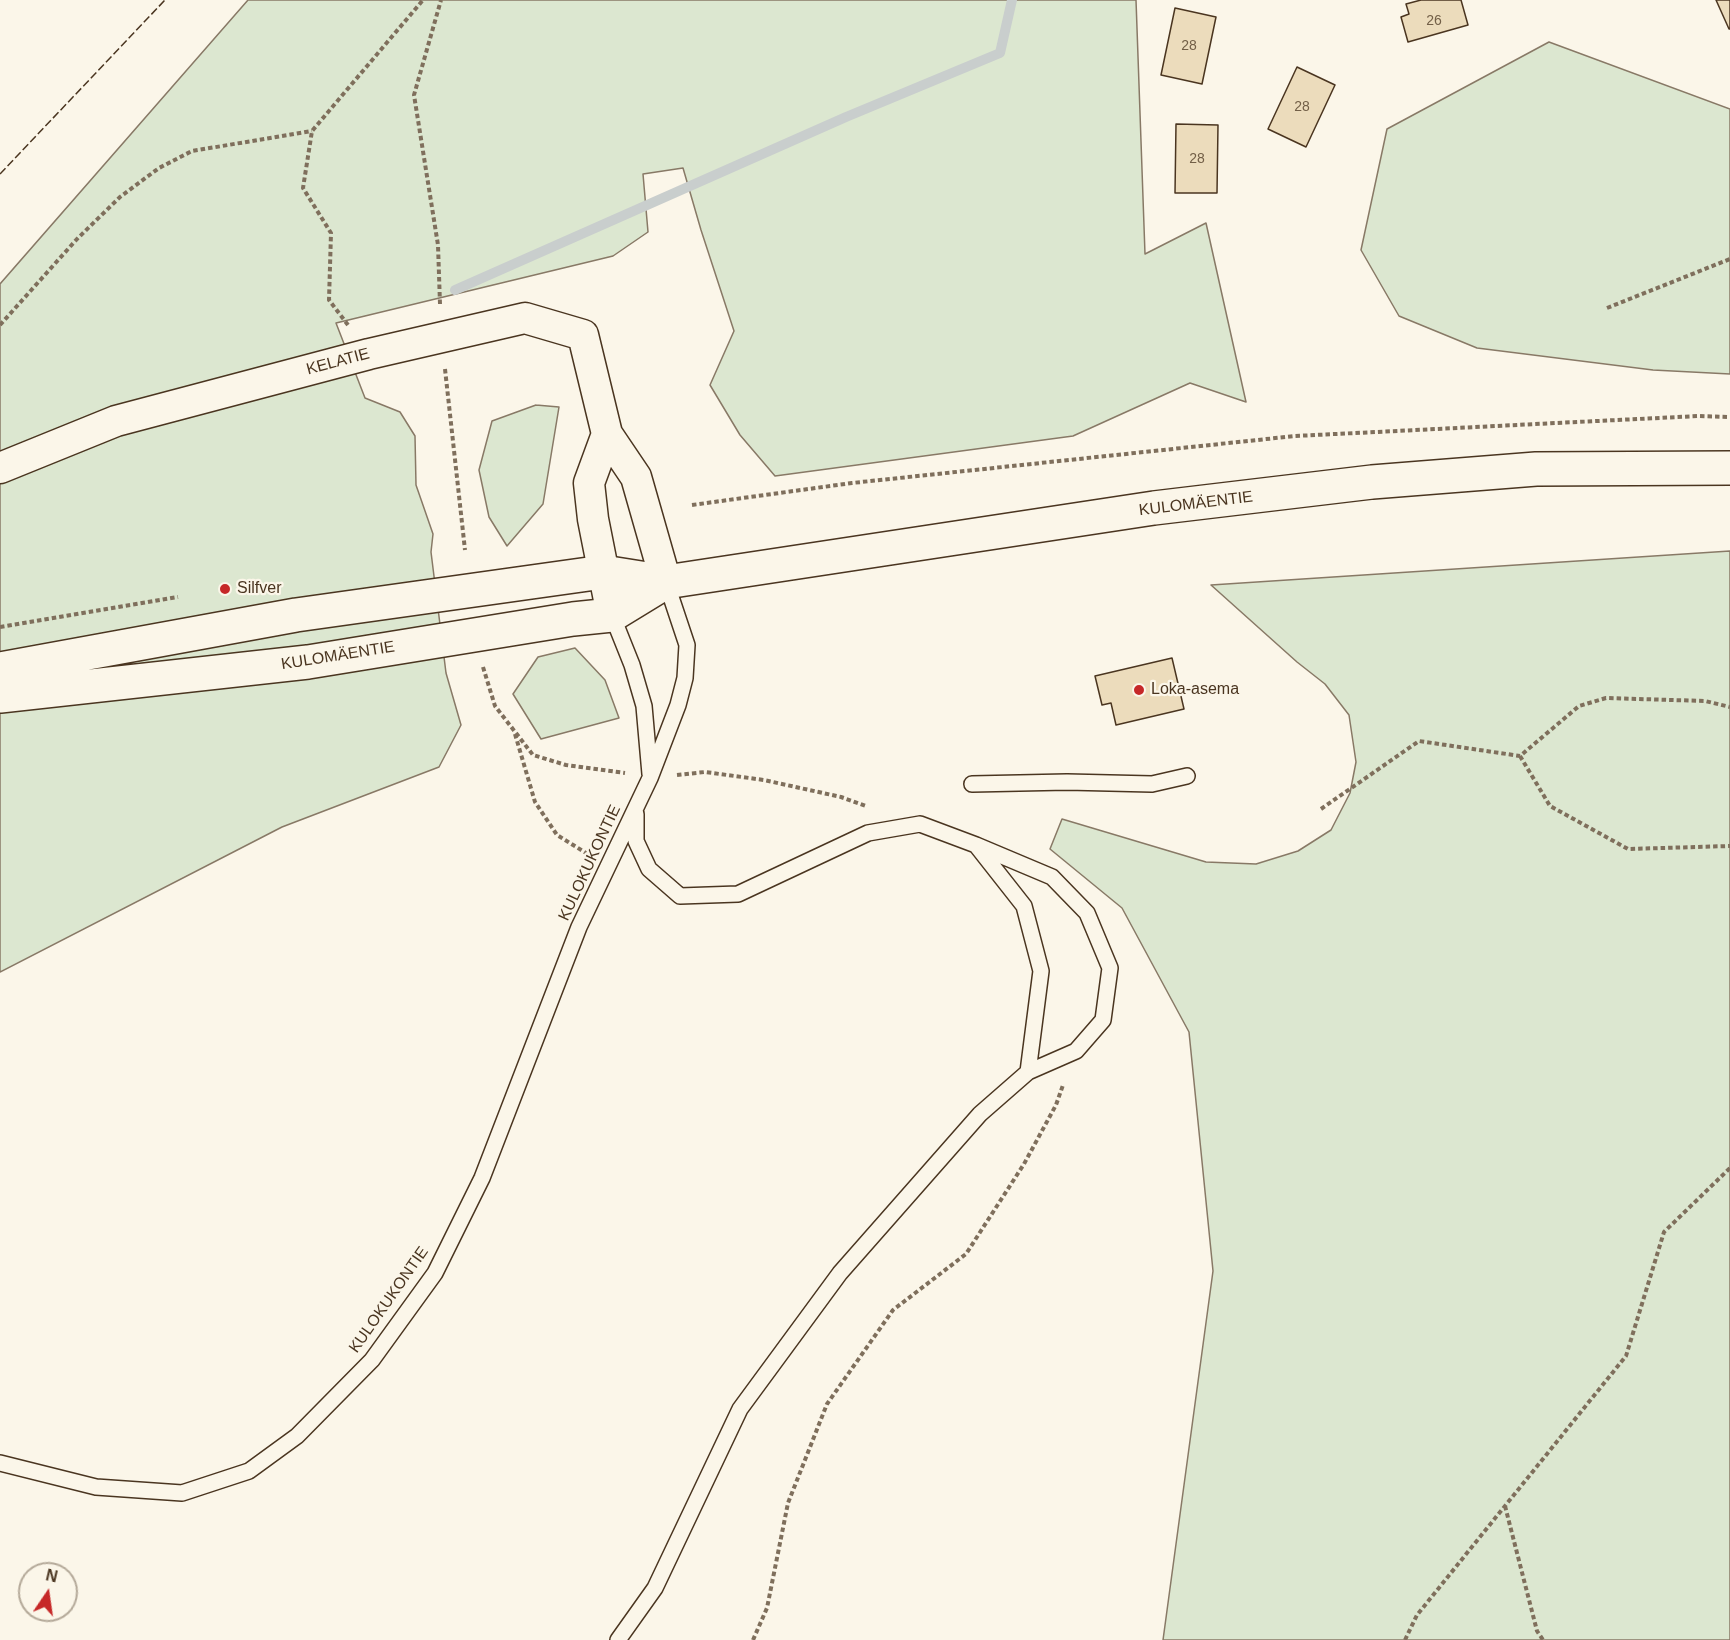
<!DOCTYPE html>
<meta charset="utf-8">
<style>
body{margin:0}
#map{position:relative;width:1730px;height:1640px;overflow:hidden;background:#fbf6e9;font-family:Helvetica,sans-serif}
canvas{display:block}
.north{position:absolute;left:18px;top:1562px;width:60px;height:60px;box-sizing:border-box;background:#fbf6e9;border:2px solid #b4a999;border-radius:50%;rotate:13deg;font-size:16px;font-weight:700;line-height:24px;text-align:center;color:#4a3520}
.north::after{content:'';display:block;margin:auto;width:21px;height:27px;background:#c62828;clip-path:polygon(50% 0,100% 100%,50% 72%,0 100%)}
</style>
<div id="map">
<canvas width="1730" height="1640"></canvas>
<div class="north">N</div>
</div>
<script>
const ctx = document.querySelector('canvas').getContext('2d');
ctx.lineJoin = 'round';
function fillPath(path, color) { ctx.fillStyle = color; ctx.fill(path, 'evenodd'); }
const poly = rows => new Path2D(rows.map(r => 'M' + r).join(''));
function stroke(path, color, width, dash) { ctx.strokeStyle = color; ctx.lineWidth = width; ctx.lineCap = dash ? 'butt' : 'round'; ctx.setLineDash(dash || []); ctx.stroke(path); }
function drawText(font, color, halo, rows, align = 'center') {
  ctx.font = font + ' Helvetica,sans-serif'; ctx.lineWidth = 4.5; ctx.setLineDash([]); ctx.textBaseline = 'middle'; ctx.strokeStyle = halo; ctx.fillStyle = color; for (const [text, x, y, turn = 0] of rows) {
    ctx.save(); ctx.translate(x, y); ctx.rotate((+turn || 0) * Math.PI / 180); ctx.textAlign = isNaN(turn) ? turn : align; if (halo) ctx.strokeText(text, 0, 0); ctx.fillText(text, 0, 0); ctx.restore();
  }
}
const green = poly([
 [248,0,1136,0,1145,254,1206,223,1246,402,1190,383,1073,436,775,476,740,435,710,385,734,331,701,230,683,168,643,174,648,232,613,256,336,323,365,398,400,412,415,436,416,485,433,534,431,552,446,673,461,725,439,767,282,827,0,972,0,284,248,0],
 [1549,42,1730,109,1730,374,1653,370,1477,348,1399,316,1361,250,1387,129,1549,42],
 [536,405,559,407,543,504,507,546,489,517,479,470,492,421,536,405],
 [1730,551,1730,1640,1163,1640,1213,1271,1189,1032,1122,908,1050,849,1062,819,1206,862,1256,864,1298,851,1331,830,1350,793,1356,762,1349,715,1325,684,1297,662,1211,585,1730,551],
 [575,648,605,680,619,718,541,739,513,694,538,657,575,648]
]);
fillPath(green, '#dce7d0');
stroke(green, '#887966', 1.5);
stroke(poly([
 [455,290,846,117,1000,53,1012,0]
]), '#c9cecd', 10);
const building = poly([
 [1421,0,1461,0,1468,25,1408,42,1401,17,1409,14,1406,4,1421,0],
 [1716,0,1730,0,1730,29,1729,29,1716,0],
 [1175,8,1216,17,1202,84,1161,75,1175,8],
 [1297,67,1335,85,1306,147,1268,129,1297,67],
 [1176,124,1218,125,1217,193,1175,193,1176,124],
 [1172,658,1184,709,1116,725,1111,703,1102,705,1095,676,1172,658]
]);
fillPath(building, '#ecdcbc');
stroke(building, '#4a3520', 1.5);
const lane = poly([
 [612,615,632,665,644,706,650,774],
 [972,784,1067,782,1152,784,1187,776],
 [636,814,636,841,649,869,680,896,738,894,868,833,920,824,976,845,1052,877,1087,913,1110,968,1103,1020,1076,1051,1028,1072,1041,971,1024,906,976,845],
 [0,1463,96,1487,182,1493,249,1471,297,1436,372,1360,435,1273,482,1178,579,927,650,778,678,705,685,678,687,645,666,582],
 [618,1640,655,1588,740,1409,840,1273,980,1114,1028,1072]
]);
const street = poly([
 [607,434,589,483,593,519,612,615],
 [0,468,116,421,369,354,525,318,583,335,607,434,636,477,666,582]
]);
const primary = poly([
 [0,669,296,615,603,572,666,582,1154,508,1372,482,1536,469,1730,468],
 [0,696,308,662,573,619,612,615,666,582]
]);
stroke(lane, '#4a3520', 18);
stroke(street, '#4a3520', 33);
stroke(primary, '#4a3520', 36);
stroke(poly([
 [440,304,438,245,414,95,441,0],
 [1607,308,1730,259],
 [0,325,77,239,120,197,159,168,192,151,312,131],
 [348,325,329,300,331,233,303,188,312,131,423,0],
 [445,369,465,550],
 [692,505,852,483,1295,436,1698,416,1730,417],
 [0,627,178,597],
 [483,667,495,706,533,755,566,765,625,773],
 [515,734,535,802,557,835,586,853],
 [1520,756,1550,806,1628,849,1730,846],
 [677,775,705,772,764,780,841,797,866,806],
 [1321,809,1419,741,1520,756,1579,706,1606,698,1705,701,1730,707],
 [1505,1506,1537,1631,1543,1640],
 [753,1640,767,1608,788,1503,827,1404,893,1310,966,1254,1024,1164,1056,1105,1063,1085],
 [1405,1640,1417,1615,1626,1356,1664,1232,1730,1168]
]), '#7f6f5c', 4, [4.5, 3]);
stroke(lane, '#fbf6e9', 15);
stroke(street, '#fbf6e9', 30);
stroke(primary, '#fbf6e9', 33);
stroke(poly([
 [0,174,165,0]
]), '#4a3520', 1.5, [8, 3]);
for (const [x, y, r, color] of [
 [225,589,6,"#c62828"],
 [1139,690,6,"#c62828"]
]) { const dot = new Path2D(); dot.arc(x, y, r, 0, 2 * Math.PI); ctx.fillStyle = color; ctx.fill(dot); stroke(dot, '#fbf6e9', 2); }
drawText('14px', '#725f47', null, [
 ["26",1434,21],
 ["28",1189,46],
 ["28",1302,107],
 ["28",1197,159]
]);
drawText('16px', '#4a3520', '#fbf6e9', [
 ["KELATIE",338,362,-15],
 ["KULOMÄENTIE",1196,504,-7],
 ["KULOMÄENTIE",338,656,-9],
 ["KULOKUKONTIE",590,863,-65],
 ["KULOKUKONTIE",389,1300,-55]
]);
drawText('16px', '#4a3520', '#fbf6e9', [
 ["Silfver",237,589],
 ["Loka-asema",1151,690]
], 'left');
</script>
